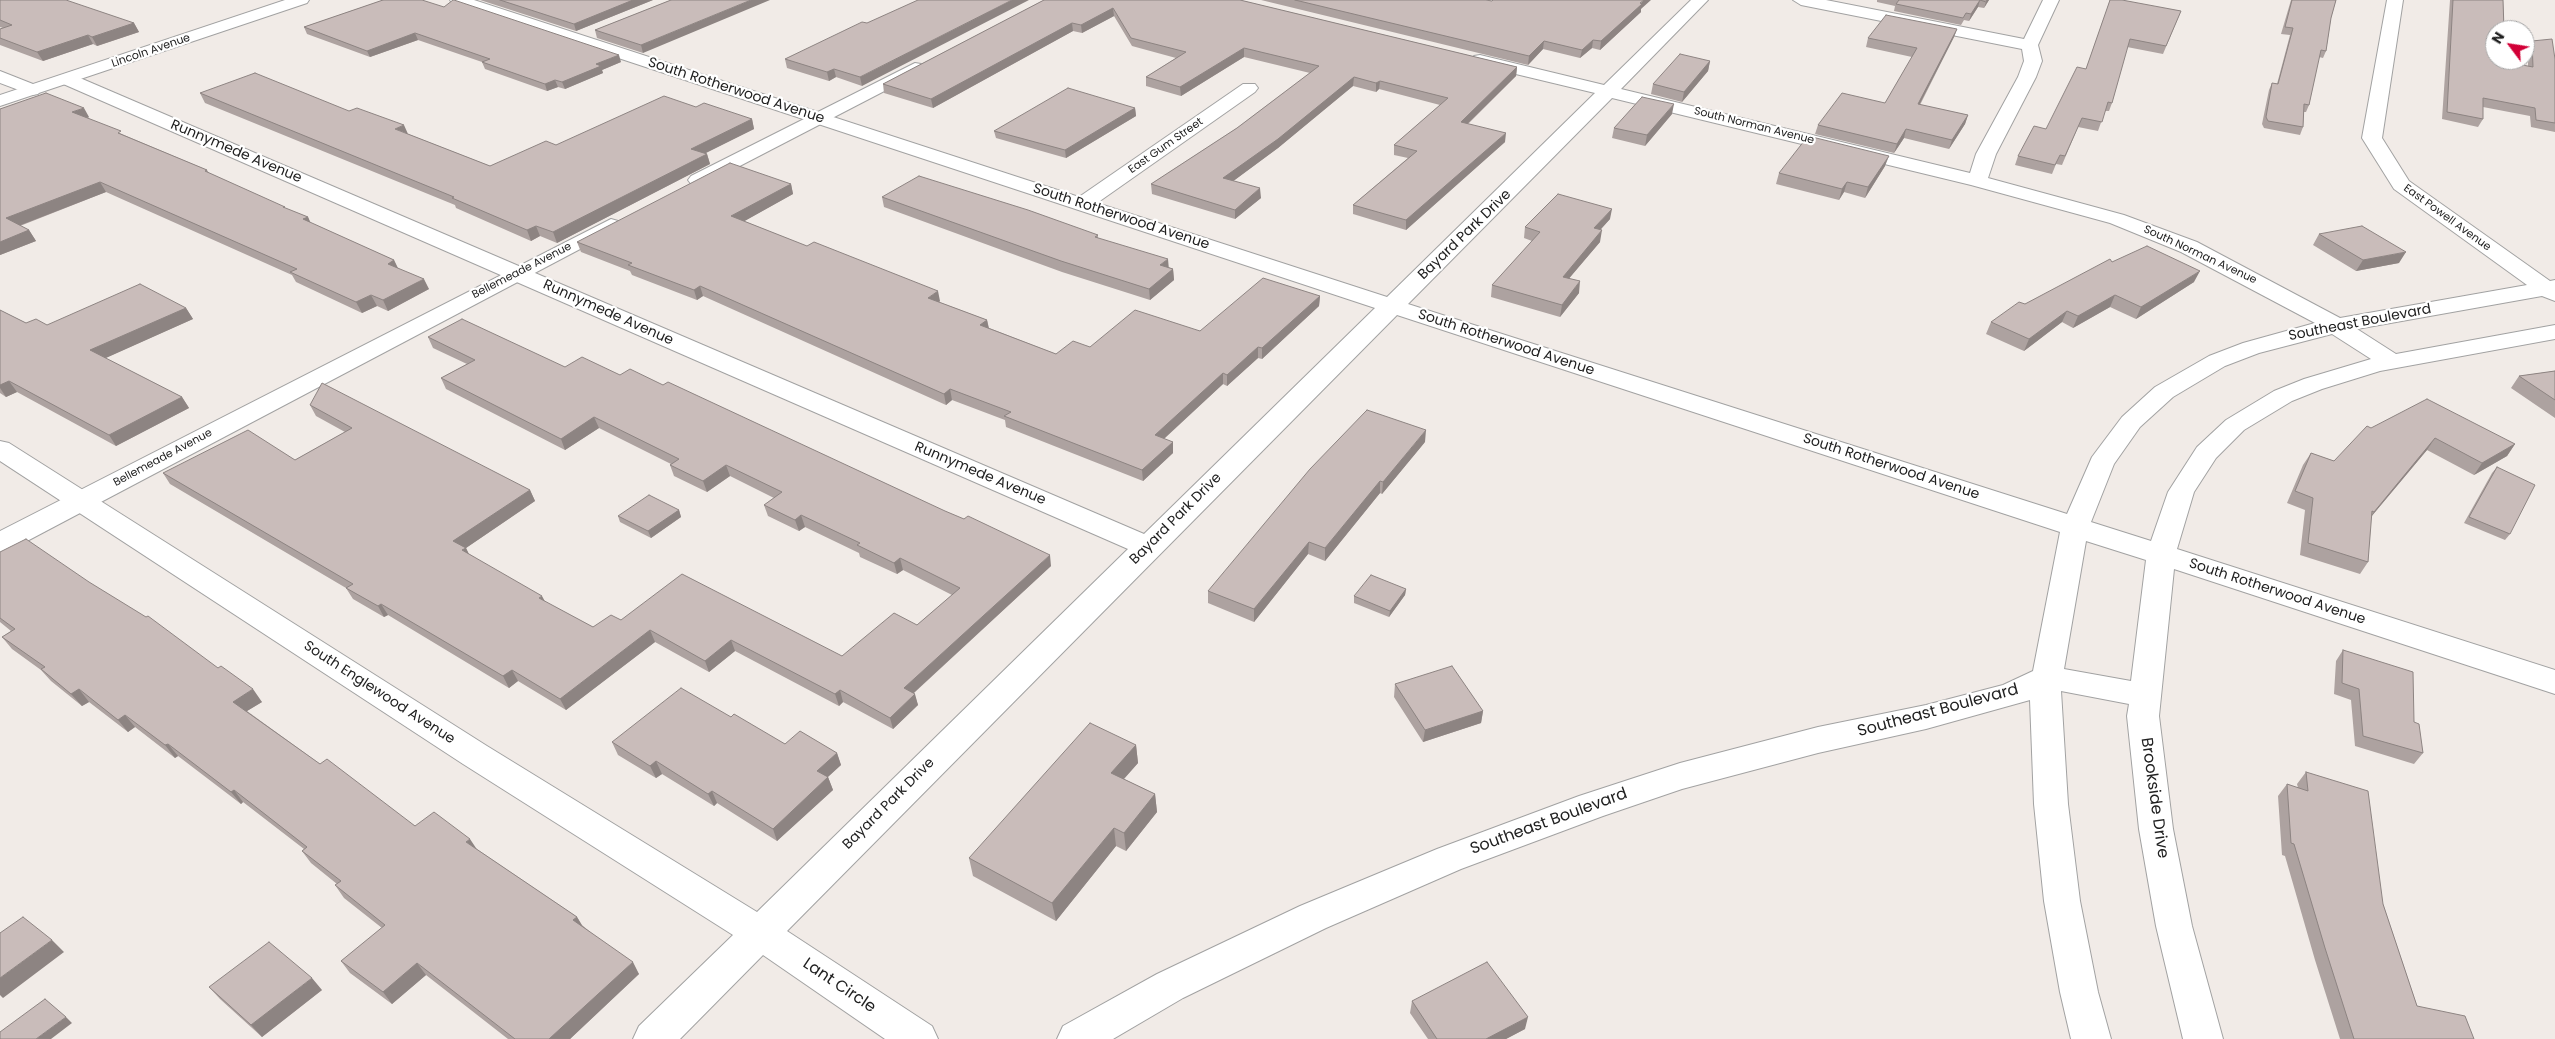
<!DOCTYPE html>
<style>
body{margin:0}
#map{position:relative;width:2555px;height:1039px;overflow:hidden;background:#f1ebe7;font-family:Poppins,sans-serif}
canvas{display:block}
.north{position:absolute;left:2485px;top:20px;width:50px;height:50px;box-sizing:border-box;background:#fff;border:1px solid #a6a6a6;border-radius:50%;rotate:301deg;font-size:14px;font-weight:700;line-height:20px;text-align:center;color:#212121}
.north::after{content:'';display:block;margin:auto;width:18px;height:22px;background:#d20037;clip-path:polygon(50% 0,100% 100%,50% 72%,0 100%)}
</style>
<div id="map">
<canvas width="2555" height="1039"></canvas>
<div class="north">N</div>
</div>
<script>
const ctx = document.querySelector('canvas').getContext('2d');
ctx.lineJoin = 'round';
const poly = rows => new Path2D(rows.map(r => 'M' + r).join(''));
function stroke(path, color, width, dash) { ctx.strokeStyle = color; ctx.lineWidth = width; ctx.lineCap = dash ? 'butt' : 'round'; ctx.setLineDash(dash || []); ctx.stroke(path); }
function fillPath(path, color) { ctx.fillStyle = color; ctx.fill(path, 'evenodd'); }
function drawText(font, color, halo, rows, align = 'center') {
  ctx.font = font + ' Poppins,sans-serif'; ctx.lineWidth = 4.5; ctx.setLineDash([]); ctx.textBaseline = 'middle'; ctx.strokeStyle = halo; ctx.fillStyle = color; for (const [text, x, y, turn = 0] of rows) {
    ctx.save(); ctx.translate(x, y); ctx.rotate((+turn || 0) * Math.PI / 180); ctx.textAlign = isNaN(turn) ? turn : align; if (halo) ctx.strokeText(text, 0, 0); ctx.fillText(text, 0, 0); ctx.restore();
  }
}
const minor = poly([
 [450,0,474,0,1079,197,1243,84,1255,84,1258,88,1255,92,1097,203,1387,297,1595,93,1474,64,1471,60,1474,56,1480,55,1604,85,1691,0,1708,0,1621,89,1970,173,1976,154,2018,77,2024,61,2022,49,1801,5,1793,0,1826,0,2024,39,2043,0,2059,0,2038,45,2042,61,2036,77,1996,154,1988,178,2124,215,2197,242,2340,318,2527,285,2394,189,2362,138,2387,0,2403,0,2382,138,2409,181,2550,281,2555,280,2555,301,2542,296,2357,329,2396,354,2555,325,2555,339,2380,371,2322,389,2292,401,2244,430,2216,458,2194,492,2177,549,2555,670,2555,694,2174,569,2159,716,2173,829,2192,926,2223,1039,2183,1039,2156,926,2139,829,2127,716,2129,704,2061,691,2068,804,2080,901,2098,992,2111,1039,2071,1039,2060,992,2044,901,2034,804,2030,700,1926,729,1818,753,1682,789,1603,816,1461,869,1326,928,1183,998,1113,1039,1057,1039,1063,1026,1157,974,1300,906,1437,849,1579,796,1680,763,1818,727,1926,705,2003,685,2033,671,2060,532,1397,315,787,931,932,1026,938,1039,885,1039,763,955,680,1039,633,1039,639,1026,733,935,463,764,0,461,0,441,9,443,487,746,757,912,1128,549,61,83,58,79,61,75,73,75,1144,534,1375,308,452,3,450,0],
 [1612,98,1971,185,2110,223,2181,252,2315,323,2243,343,2209,356,2155,387,2122,417,2092,457,2067,514,1408,304,1612,98],
 [2332,334,2371,359,2304,379,2274,391,2226,420,2197,447,2168,492,2151,541,2091,522,2114,464,2140,427,2173,397,2225,366,2259,353,2332,334],
 [2086,541,2146,560,2131,681,2064,669,2086,541],
 [0,71,38,86,41,90,38,94,32,95,0,83,0,71]
]);
const tertiary = poly([
 [285,0,309,0,307,3,0,106,0,95,285,0],
 [915,63,921,64,924,68,921,72,705,184,698,186,691,184,688,180,691,176,915,63],
 [611,219,618,221,621,225,618,229,10,550,0,552,0,531,611,219]
]);
stroke(minor, '#a2a2a2', 2);
stroke(tertiary, '#a2a2a2', 2);
fillPath(minor, '#fff');
fillPath(tertiary, '#fff');
fillPath(poly([
 [0,0,134,23,139,32,97,46,93,44,43,61,0,45,0,29,3,28,0,27],
 [383,0,621,62,602,70,603,73,565,89,558,87,547,91,485,69,482,62,418,40,370,57,307,34,304,27],
 [480,0,653,0,576,31],
 [671,0,643,53,597,38,595,30],
 [1044,0,1240,0,1517,67,1516,76,1468,124,1505,142,1406,230,1353,214,1353,205,1408,158,1394,155,1394,145,1440,105,1379,89,1376,92,1353,86,1278,148,1233,181,1261,198,1235,219,1152,194,1151,184,1237,128,1310,73,1244,57,1181,96,1146,86,1146,77,1176,58,1132,46,1114,16,1082,33,1073,31,933,108,884,93,883,84],
 [1261,0,1486,0,1492,1,1641,9,1641,12,1600,50,1592,48,1580,58,1543,49,1528,65],
 [1877,0,1989,0,1984,8,1978,7,1969,21,1964,20,1961,25,1894,11,1895,6,1877,2],
 [2110,0,2181,11,2163,54,2127,47,2112,103,2109,111,2105,111,2098,131,2078,127,2062,165,2056,164,2052,174,2015,165,2018,156,2046,129,2086,69],
 [2291,0,2336,0,2331,18,2326,51,2323,58,2319,57,2309,105,2306,112,2304,112,2303,127,2300,135,2264,128,2262,124,2269,90,2272,83,2277,84,2290,35,2281,34],
 [2450,0,2503,0,2506,62,2528,66,2528,48,2532,41,2555,59,2555,132,2531,127,2530,116,2483,107,2483,119,2478,127,2442,119],
 [867,23,862,86,836,77,829,81,787,68,785,59],
 [1957,29,1954,37,1920,105,1968,115,1965,124,1949,149,1904,138,1894,153,1815,134,1818,125,1885,103,1912,57,1866,47,1868,38],
 [1710,61,1708,71,1682,102,1651,94,1653,84],
 [200,93,408,134,490,166,556,145,696,107,752,119,754,129,705,153,707,154,710,164,557,243,540,236,531,241,456,208,455,205,205,103],
 [1135,108,1136,116,1066,158,996,138,994,131],
 [0,109,89,117,88,118,124,135,207,170,209,173,286,209,308,217,310,223,394,260,398,268,429,289,388,311,377,306,362,313,296,282,292,275,106,192,20,226,29,230,36,241,0,255],
 [1672,114,1645,146,1612,138,1614,128],
 [1885,166,1865,198,1844,192,1839,200,1776,184,1779,173],
 [791,184,793,194,744,221,940,301,939,302,987,320,989,328,1056,354,1090,347,1200,331,1320,296,1319,306,1262,359,1258,358,1227,386,1223,384,1164,439,1173,442,1173,453,1143,481,1006,427,1005,420,952,400,946,405,703,296,697,300,632,275,630,271,581,252,577,242],
 [882,197,1098,235,1098,238,1173,269,1174,280,1150,300,1062,272,884,207],
 [1610,219,1600,230,1600,242,1569,278,1579,293,1560,317,1491,297,1492,285,1532,241,1524,238,1525,227],
 [2319,234,2399,263,2356,271,2313,245],
 [2112,262,2194,282,2136,319,2110,307,2073,328,2062,322,2024,351,1986,334,1991,322,2025,304],
 [186,308,193,319,105,358,182,397,189,408,116,446,17,392,6,397,0,393,0,310,26,323,47,325],
 [428,337,565,367,620,375,1051,566,914,693,918,705,893,729,843,702,839,706,735,651,709,672,655,642,566,710,518,681,509,688,388,615,384,617,353,599,346,588,170,484,163,473,295,460,345,432,316,416,310,405,530,490,535,501,466,548,469,554,545,602,593,627,621,620,842,656,917,625,952,595,903,570,897,574,860,557,859,553,805,527,799,531,768,516,764,505,774,498,730,476,707,492,674,476,670,465,671,464,599,428,565,450,446,389,441,378,467,364,433,348],
 [2555,371,2555,418,2511,388,2519,376],
 [2371,428,2515,444,2507,456,2474,475,2427,450,2371,517,2368,562,2360,574,2300,555,2305,510,2287,503,2303,465,2311,453,2334,461],
 [1425,442,1382,494,1380,493,1325,561,1308,554,1254,622,1208,603,1208,591],
 [2497,467,2510,534,2505,540,2464,523,2492,473],
 [679,510,681,517,651,538,620,522,618,516],
 [0,552,262,702,247,711,320,764,415,826,478,850,577,917,582,925,639,974,570,1039,508,1039,426,975,392,1004,350,973,341,961,382,928,344,898,335,885,337,884,311,863,302,851,304,849,243,802,241,804,178,756,175,758,135,727,128,732,89,702,82,706,51,681,41,670,12,649,2,637,11,631,0,622],
 [1406,589,1405,595,1389,617,1354,603,1354,596],
 [2343,650,2414,722,2423,753,2414,764,2355,746,2351,700,2334,694,2336,661],
 [1395,684,1483,711,1481,723,1423,742,1394,697],
 [731,717,785,744,837,753,841,765,828,777,833,790,777,841,717,803,714,806,662,774,656,778,618,755,612,742],
 [1136,745,1138,763,1124,779,1155,794,1157,812,1126,851,1116,846,1056,921,973,876,969,858],
 [2306,772,2383,904,2417,1006,2474,1039,2340,1039,2315,960,2285,856,2282,855,2278,796,2287,784,2298,788,2297,784],
 [209,987,322,990,262,1037,220,999],
 [1412,1001,1525,1029,1506,1039,1428,1039,1410,1013]
]), '#ada2a0');
fillPath(poly([
 [633,0,653,0,576,31,574,24],
 [751,0,770,0,643,53,641,45],
 [1012,0,1029,0,862,86,860,77],
 [1644,0,1651,0,1641,9,1641,12,1600,50,1601,41],
 [1980,0,1978,7,1969,21,1971,14],
 [1987,0,1989,0,1984,8,1986,2],
 [1113,8,1114,16,1082,33,1081,25],
 [134,23,139,32,97,46,92,37],
 [1072,23,1073,31,933,108,931,99],
 [1957,29,1954,37,1915,113,1918,104],
 [415,33,418,40,370,57,367,51],
 [88,35,93,44,43,61,37,52],
 [1593,40,1592,48,1580,58,1582,50],
 [1544,41,1543,49,1528,65,1529,56],
 [1244,48,1244,57,1181,96,1180,87],
 [619,55,621,62,602,70,603,73,565,89,562,82,596,64],
 [1710,61,1708,71,1682,102,1684,92],
 [1517,67,1516,76,1460,131,1461,122],
 [834,69,836,77,829,81,827,72],
 [1354,77,1353,86,1278,148,1224,188,1223,178],
 [555,80,558,87,547,91,545,84],
 [1380,81,1379,89,1376,92,1376,83],
 [1674,104,1672,114,1645,146,1647,135],
 [84,108,89,117,78,121,72,112],
 [1135,108,1136,116,1066,158,1065,150],
 [1968,115,1965,124,1949,149,1952,140],
 [752,119,754,129,694,159,691,149],
 [404,125,408,134,395,129],
 [1906,129,1904,138,1894,153,1897,144],
 [1506,133,1505,142,1406,230,1406,220],
 [707,154,710,164,557,243,553,232],
 [1889,156,1885,166,1865,198,1868,187],
 [100,182,106,192,13,228,6,218],
 [1847,182,1844,192,1839,200,1842,189],
 [791,184,793,194,734,227,731,216],
 [1260,188,1261,198,1235,219,1235,210],
 [1612,209,1610,219,1592,239,1594,228],
 [308,217,313,228,303,219],
 [536,226,540,236,531,241,527,230],
 [29,230,36,241,0,255,0,242],
 [1602,230,1600,242,1561,288,1563,277],
 [2406,252,2399,263,2356,271,2363,260],
 [1168,259,1169,270,1160,265],
 [394,260,399,271,388,264],
 [1173,269,1174,280,1150,300,1149,289],
 [2200,271,2194,282,2136,319,2141,307],
 [424,279,429,289,388,311,383,300],
 [1580,281,1579,293,1560,317,1562,305],
 [700,286,703,296,697,300,694,290],
 [938,291,940,301,930,309,928,298],
 [371,295,377,306,362,313,356,302],
 [2115,295,2110,307,2073,328,2078,316],
 [1320,296,1319,306,1262,359,1262,348],
 [186,308,193,319,97,362,90,350],
 [2067,311,2062,322,2024,351,2029,339],
 [987,320,989,330,980,325],
 [1258,347,1258,358,1227,386,1227,375],
 [1223,373,1223,384,1156,446,1155,435],
 [9,381,17,392,6,397,0,388,0,385],
 [950,389,952,400,946,405,944,394],
 [182,397,189,408,116,446,109,435],
 [594,417,599,428,565,450,561,439],
 [1426,430,1425,442,1382,494,1383,482],
 [2435,438,2427,450,2365,524,2374,512],
 [1173,442,1173,453,1143,481,1142,470],
 [2515,444,2507,456,2474,475,2482,463],
 [726,465,730,476,707,492,703,481],
 [1380,481,1380,493,1325,561,1325,548],
 [530,490,535,501,466,548,471,559,453,541],
 [679,510,681,517,651,538,648,531],
 [801,515,805,527,799,531,795,520],
 [1309,542,1308,554,1254,622,1254,609],
 [1050,555,1051,566,907,699,904,688],
 [900,558,903,570,897,574,894,563],
 [1406,589,1405,595,1389,617,1390,611],
 [542,596,548,607,539,598],
 [381,604,388,615,384,617,378,606],
 [650,630,655,642,566,710,560,699],
 [731,640,735,651,709,672,705,661],
 [512,670,518,681,509,688,503,676],
 [79,689,89,702,82,706,71,694],
 [253,689,262,702,242,714,233,702],
 [840,690,843,702,839,706,835,694],
 [915,694,918,705,893,729,890,718],
 [1483,711,1481,723,1423,742,1425,730],
 [125,715,135,727,128,732,118,720],
 [168,744,178,756,175,758,165,745],
 [1136,745,1138,763,1113,791,1111,773],
 [837,753,841,765,821,783,817,771],
 [656,761,662,774,656,778,650,766],
 [828,777,833,790,777,841,773,829],
 [234,790,243,802,241,804,231,792],
 [712,791,717,803,714,806,708,794],
 [1155,794,1157,812,1126,851,1124,833],
 [1114,828,1116,846,1056,921,1052,903],
 [470,839,478,851,466,842],
 [577,917,584,929,573,920],
 [52,940,64,952,3,998,0,995,0,978],
 [633,962,639,974,570,1039,549,1039],
 [417,963,426,975,392,1004,383,992],
 [312,978,322,990,262,1037,251,1025],
 [66,1017,72,1023,51,1039,36,1039],
 [1528,1017,1525,1029,1506,1039,1486,1039]
]), '#8d8482');
const building = poly([
 [0,0,66,0,134,23,92,37,88,35,37,52,0,38,0,29,12,25,0,20,0,0],
 [383,0,422,0,444,7,453,0,454,0,619,55,596,64,601,66,562,82,555,80,545,84,482,62,490,59,415,33,367,51,304,27,383,0],
 [500,0,633,0,574,24,500,0],
 [671,0,751,0,641,45,595,30,671,0],
 [918,0,1012,0,860,77,834,69,827,72,785,59,862,22,867,23,918,0],
 [1044,0,1240,0,1517,67,1461,122,1506,133,1406,220,1353,205,1417,151,1394,145,1448,98,1380,81,1376,83,1354,77,1278,139,1223,178,1260,188,1235,210,1151,184,1237,128,1319,66,1244,48,1180,87,1146,77,1186,52,1131,38,1113,8,1081,25,1072,23,931,99,883,84,1044,0],
 [1295,0,1486,0,1492,1,1493,0,1644,0,1640,3,1642,4,1601,41,1593,40,1582,50,1544,41,1529,56,1295,0],
 [1899,0,1987,0,1986,2,1980,0,1971,14,1966,13,1963,18,1896,4,1899,0],
 [2110,0,2122,0,2181,11,2166,46,2130,39,2112,103,2108,102,2102,122,2082,118,2065,156,2060,155,2055,165,2018,156,2034,126,2046,129,2077,67,2086,69,2110,0],
 [2292,0,2336,0,2331,18,2326,51,2321,50,2309,105,2304,104,2303,127,2268,121,2266,117,2272,83,2278,84,2293,28,2285,27,2292,0],
 [2453,0,2503,0,2504,30,2495,30,2495,60,2506,60,2506,62,2533,67,2532,41,2552,39,2555,59,2555,123,2536,120,2535,108,2483,98,2483,119,2447,112,2453,0],
 [1886,15,1957,29,1918,104,1968,115,1952,140,1906,129,1897,144,1818,125,1842,93,1885,103,1917,48,1868,38,1886,15],
 [1680,54,1710,61,1684,92,1653,84,1680,54],
 [255,73,349,111,357,108,404,125,395,129,490,166,546,141,556,145,664,96,696,107,704,103,752,119,691,149,707,154,553,232,536,226,527,230,452,198,454,197,200,93,255,73],
 [1068,88,1135,108,1065,150,994,131,1068,88],
 [46,93,84,108,72,112,121,131,118,133,207,170,205,171,285,207,283,207,308,217,303,219,394,260,388,264,424,279,383,300,371,295,356,302,290,272,297,269,100,182,6,218,29,230,0,242,0,109,46,93],
 [1642,97,1674,104,1647,135,1614,128,1642,97],
 [1808,136,1889,156,1868,187,1847,182,1842,189,1779,173,1808,136],
 [730,163,791,184,731,216,807,246,814,242,938,291,928,298,987,320,980,325,1056,354,1073,341,1090,347,1135,310,1200,331,1263,278,1320,296,1262,348,1258,347,1227,375,1223,373,1155,435,1173,442,1142,470,1004,416,1011,412,950,389,944,394,700,286,694,290,628,265,632,263,577,242,730,163],
 [919,176,1028,210,1098,235,1095,237,1168,259,1160,265,1173,269,1149,289,1061,261,882,197,919,176],
 [1558,194,1612,209,1594,228,1602,230,1563,277,1580,281,1562,305,1492,285,1540,232,1525,227,1558,194],
 [2362,226,2406,252,2363,260,2319,234,2362,226],
 [2147,246,2200,271,2141,307,2115,295,2078,316,2067,311,2029,339,1991,322,2019,302,2025,304,2110,259,2112,262,2147,246],
 [140,284,186,308,90,350,182,397,109,435,9,381,0,385,0,310,26,323,36,319,47,325,140,284],
 [462,319,565,367,582,357,620,375,630,369,663,385,668,382,945,511,964,519,968,516,1050,555,904,688,915,694,890,718,840,690,835,694,731,640,705,661,650,630,560,699,512,670,503,676,381,604,378,606,346,588,353,584,163,473,248,430,295,460,352,428,310,405,322,383,530,490,453,541,466,548,462,550,542,596,539,598,593,627,611,615,621,620,682,574,842,656,894,613,917,625,960,588,900,558,894,563,857,545,860,543,801,515,795,520,764,505,782,492,726,465,703,481,670,465,679,459,594,417,561,439,441,378,475,360,428,337,462,319],
 [2555,371,2555,400,2519,376,2555,371],
 [2427,399,2515,444,2482,463,2435,438,2374,512,2372,511,2368,562,2308,543,2313,498,2295,491,2311,453,2334,461,2367,426,2371,428,2427,399],
 [1367,410,1426,430,1383,482,1380,481,1325,548,1309,542,1254,609,1208,591,1310,469,1367,410],
 [2497,467,2535,485,2510,534,2469,517,2497,467],
 [649,495,679,510,648,531,618,516,649,495],
 [26,539,89,582,146,617,148,616,218,668,221,666,253,689,233,702,320,764,327,759,415,826,434,812,470,839,466,842,577,917,573,920,633,962,549,1039,515,1039,417,963,383,992,341,961,385,925,335,885,341,881,302,851,307,847,234,790,231,792,168,744,165,745,125,715,118,720,79,689,71,694,41,669,45,667,2,637,15,629,0,618,0,552,26,539],
 [1371,575,1406,589,1390,611,1354,596,1371,575],
 [2343,650,2413,672,2414,722,2419,724,2423,753,2363,736,2359,689,2342,683,2343,650],
 [1452,666,1483,711,1425,730,1395,684,1452,666],
 [681,688,731,717,734,714,785,744,800,731,837,753,817,771,828,777,773,829,712,791,708,794,656,761,650,766,612,742,681,688],
 [1090,723,1136,745,1111,773,1155,794,1124,833,1114,828,1052,903,969,858,1090,723],
 [2306,772,2368,791,2383,904,2417,1006,2465,1016,2474,1039,2354,1039,2325,948,2294,844,2291,843,2287,784,2308,791,2306,772],
 [23,917,52,940,0,978,0,933,23,917],
 [269,942,312,978,251,1025,209,987,269,942],
 [1487,962,1528,1017,1486,1039,1437,1039,1412,1001,1487,962],
 [45,999,66,1017,36,1039,0,1039,0,1032,45,999]
]);
fillPath(building, '#c9bcba');
stroke(building, '#8d8482', 1);
drawText('11px', '#212121', '#fff', [
 ["Lincoln Avenue",151,51,-19],
 ["South Norman Avenue",1754,126,14],
 ["East Gum Street",1166,146,-35],
 ["East Powell Avenue",2447,218,36],
 ["South Norman Avenue",2200,255,25],
 ["Bellemeade Avenue",522,271,-27],
 ["Bellemeade Avenue",163,458,-28]
]);
drawText('14px', '#212121', '#fff', [
 ["South Rotherwood Avenue",736,91,18],
 ["Runnymede Avenue",236,152,23],
 ["South Rotherwood Avenue",1121,217,18],
 ["Bayard Park Drive",1465,235,-44],
 ["Runnymede Avenue",608,313,24],
 ["Southeast Boulevard",2360,323,-11],
 ["South Rotherwood Avenue",1506,343,18],
 ["South Rotherwood Avenue",1891,467,18],
 ["Runnymede Avenue",980,474,23],
 ["Bayard Park Drive",1176,519,-45],
 ["South Rotherwood Avenue",2277,592,18],
 ["South Englewood Avenue",379,693,33],
 ["Bayard Park Drive",889,804,-45]
]);
drawText('16px', '#212121', '#fff', [
 ["Southeast Boulevard",1938,711,-15],
 ["Brookside Drive",2154,798,82],
 ["Southeast Boulevard",1549,822,-20],
 ["Lant Circle",839,986,34]
]);
</script>
